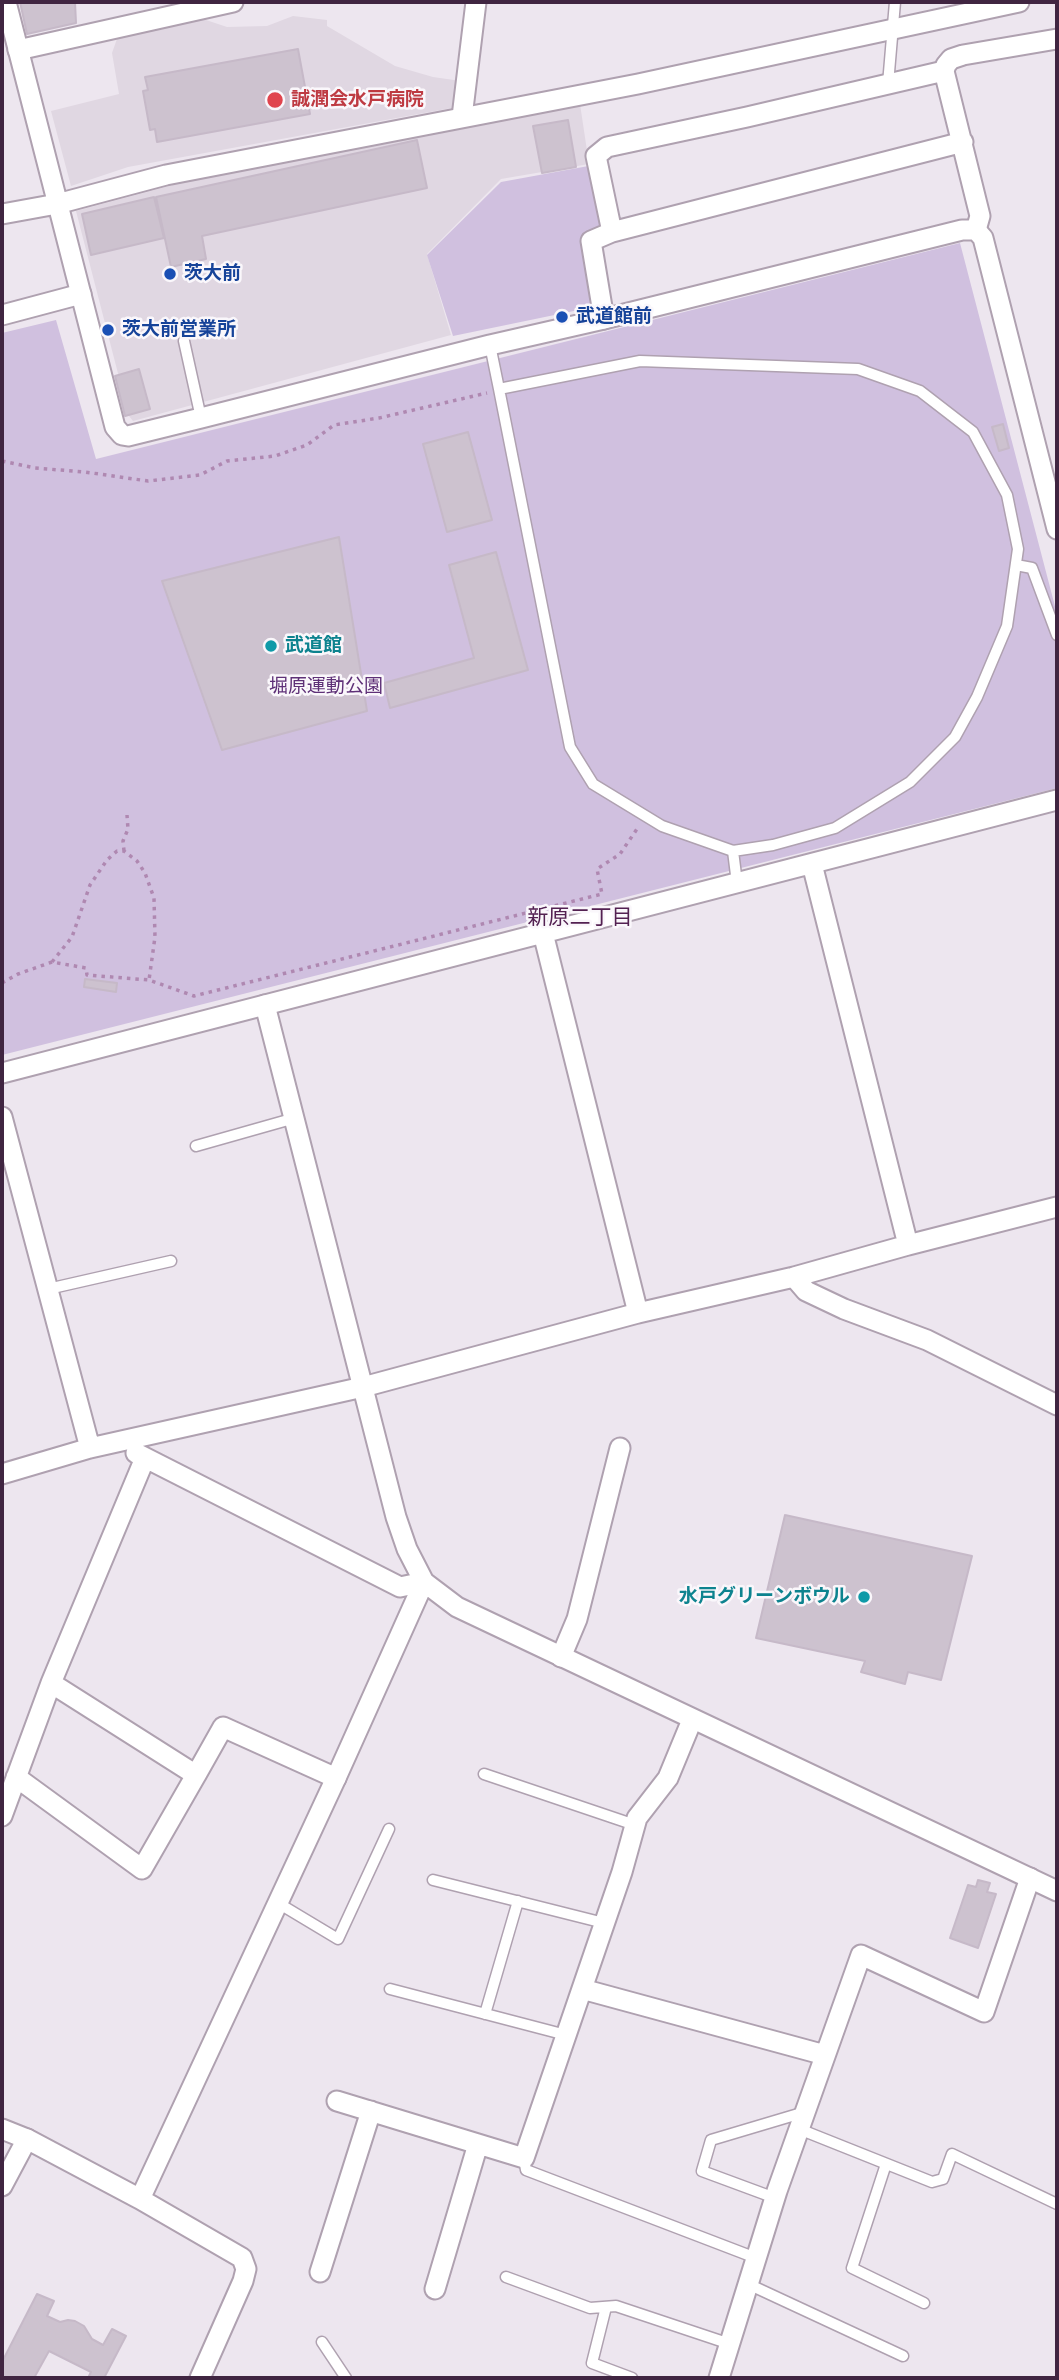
<!DOCTYPE html>
<meta charset="utf-8">
<style>
body{margin:0}
#map{position:relative;width:1059px;height:2380px;overflow:hidden;background:#ede6ef;font-family:Karla,sans-serif}
canvas{display:block}
.frame{position:absolute;inset:0;border:4px solid #402541;pointer-events:none}
</style>
<div id="map">
<canvas width="1059" height="2380"></canvas>
<div class="frame"></div>
</div>
<script>
const ctx = document.querySelector('canvas').getContext('2d');
ctx.lineJoin = 'round';
function fillPath(path, color) { ctx.fillStyle = color; ctx.fill(path, 'evenodd'); }
const poly = rows => new Path2D(rows.map(r => 'M' + r).join(''));
function stroke(path, color, width, dash) { ctx.strokeStyle = color; ctx.lineWidth = width; ctx.lineCap = dash ? 'butt' : 'round'; ctx.setLineDash(dash || []); ctx.stroke(path); }
function drawText(font, color, halo, rows, align = 'center') {
  ctx.font = font + ' Karla,"Noto Sans JP",sans-serif'; ctx.lineWidth = 5; ctx.setLineDash([]); ctx.textBaseline = 'middle'; ctx.strokeStyle = halo; ctx.fillStyle = color; for (const [text, x, y, turn = 0] of rows) {
    ctx.save(); ctx.translate(x, y); ctx.rotate((+turn || 0) * Math.PI / 180); ctx.textAlign = isNaN(turn) ? turn : align; if (halo) ctx.strokeText(text, 0, 0); ctx.fillText(text, 0, 0); ctx.restore();
  }
}
fillPath(poly([
 [293,16,327,20,327,26,395,66,433,77,461,81,457,107,128,167,71,186,51,111,119,94,112,53,118,36,203,19,227,27,267,26],
 [580,104,589,164,501,179,427,254,451,335,133,421,129,416,76,211,199,178]
]), '#e0d7e2');
fillPath(poly([
 [594,165,608,230,587,241,598,306,453,336,427,255,501,182],
 [960,243,1057,614,1057,788,2,1055,2,333,56,320,96,459]
]), '#d0c0df');
const building = poly([
 [20,2,75,2,76,23,27,34,20,2],
 [298,49,310,114,157,142,155,129,150,130,143,91,148,90,145,77,298,49],
 [568,120,576,167,542,173,533,126,568,120],
 [417,140,427,188,202,236,206,259,171,267,156,197,417,140],
 [154,197,164,238,91,255,82,214,154,197],
 [139,369,150,409,125,416,115,376,139,369],
 [1003,424,1009,448,999,451,992,427,1003,424],
 [468,432,492,520,447,532,423,444,468,432],
 [339,537,367,711,222,750,162,581,339,537],
 [496,552,528,670,390,708,384,683,474,658,449,565,496,552],
 [85,979,117,983,116,992,84,987,85,979],
 [785,1515,972,1556,941,1680,908,1672,905,1684,861,1672,865,1661,756,1638,785,1515],
 [978,1880,990,1883,987,1892,996,1894,978,1948,950,1938,968,1885,976,1887,978,1880],
 [37,2294,54,2301,47,2316,60,2322,68,2320,75,2321,84,2326,92,2339,103,2345,112,2329,126,2336,104,2378,88,2378,91,2372,49,2351,34,2378,2,2378,2,2362,37,2294]
]);
fillPath(building, '#cdc2cf');
stroke(building, '#c6b9c8', 2);
const service = poly([
 [888,84,895,2],
 [184,341,201,418],
 [490,345,499,389,570,747,593,784,662,826,733,851,773,845,835,828,910,782,955,737,977,697,1007,626,1018,549,1007,495,973,432,920,391,858,369,640,361,499,389],
 [1016,565,1032,568,1057,635],
 [733,851,737,883],
 [196,1146,295,1118],
 [48,1289,171,1261],
 [484,1774,635,1825],
 [433,1880,604,1923],
 [278,1903,338,1939,389,1829],
 [390,1989,566,2035],
 [485,2014,518,1901],
 [799,2129,932,2182,943,2179,952,2154,1057,2204],
 [524,2158,526,2170,756,2258],
 [886,2164,852,2268,924,2303],
 [775,2198,702,2171,711,2140,805,2112],
 [506,2277,590,2308,616,2306,730,2344],
 [748,2284,903,2356],
 [606,2307,592,2363,632,2378],
 [322,2342,346,2378]
]);
const minor = poly([
 [18,50,233,2],
 [462,117,476,2],
 [976,230,980,216,944,71,946,65,951,59,963,55,1057,39],
 [612,232,596,156,607,147,747,117,944,71],
 [2,315,81,294],
 [604,319,591,241,612,232,963,142],
 [812,864,908,1245],
 [543,933,638,1313],
 [2,1073,1057,800],
 [2,1117,90,1448],
 [794,1277,806,1291,844,1309,927,1340,1057,1405],
 [136,1453,400,1587,424,1582],
 [145,1458,51,1683,196,1775,223,1727,336,1778],
 [2,1474,90,1448,363,1387,638,1313,794,1277,908,1245,1057,1207],
 [561,1657,577,1619,620,1448],
 [16,1777,142,1869,196,1775],
 [2,1816,51,1683],
 [582,1989,825,2055],
 [337,2101,524,2158,622,1872,637,1818,668,1778,692,1720],
 [2,2129,27,2139],
 [320,2272,371,2111],
 [435,2289,478,2144],
 [719,2378,777,2191,861,1955,984,2012,1030,1878]
]);
const tertiary = poly([
 [6,2,115,427,122,435,128,436,201,418,490,345,604,319,962,230,976,230,983,238,1057,529],
 [2,214,57,204,166,175,638,84,1019,2],
 [265,1005,396,1517,407,1549,424,1582,457,1607,1057,1891],
 [2,2186,27,2139,140,2199,242,2258,246,2269,243,2281,200,2378],
 [140,2199,336,1778,424,1582]
]);
stroke(service, '#afa1b0', 13);
stroke(minor, '#afa1b0', 23);
stroke(tertiary, '#afa1b0', 23);
stroke(poly([
 [2,461,35,468,85,472,148,481,200,475,227,461,275,456,307,445,334,425,379,418,487,393],
 [124,851,123,841,128,829,127,815],
 [52,962,72,937,90,885,107,860,117,851,124,851,137,861,145,873,154,898,155,937,149,980],
 [2,983,18,974,52,962,86,968,87,975,149,980,194,996,602,894,597,869,620,854,639,826]
]), '#af88b1', 3.5, [3.5, 5]);
stroke(service, '#fff', 10);
stroke(minor, '#fff', 19);
stroke(tertiary, '#fff', 19);
for (const [x, y, r, color] of [
 [275,100,9,"#e0444e"],
 [170,274,7,"#1a4fb4"],
 [562,317,7,"#1a4fb4"],
 [108,330,7,"#1a4fb4"],
 [271,646,7,"#0f9aa8"],
 [864,1597,7,"#0f9aa8"]
]) { const dot = new Path2D(); dot.arc(x, y, r, 0, 2 * Math.PI); ctx.fillStyle = color; ctx.fill(dot); stroke(dot, '#faf7fb', 2.5); }
drawText('bold 19px', '#be3a42', '#faf7fb', [
 ["誠潤会水戸病院",291,100]
], 'left');
drawText('bold 19px', '#164399', '#faf7fb', [
 ["茨大前",184,274],
 ["武道館前",576,317],
 ["茨大前営業所",122,330]
], 'left');
drawText('bold 19px', '#0d838f', '#faf7fb', [
 ["武道館",285,646],
 ["水戸グリーンボウル",850,1597,"right"]
], 'left');
drawText('19px', '#5e3077', '#faf7fb', [
 ["堀原運動公園",326,687]
]);
drawText('21px', '#532152', '#faf7fb', [
 ["新原二丁目",580,918]
]);
</script>
